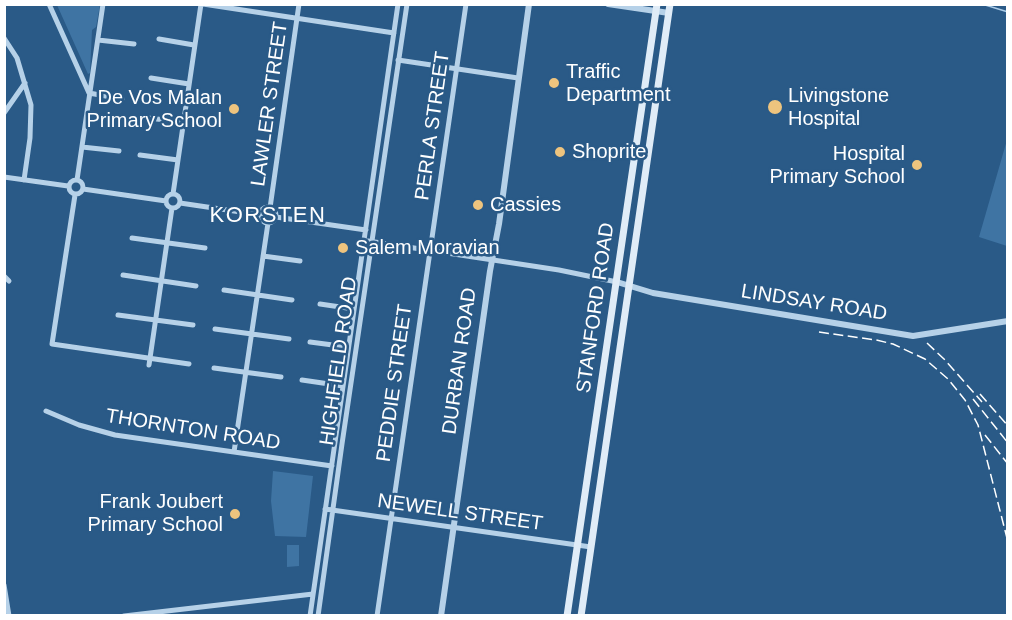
<!DOCTYPE html>
<style>
body{margin:0}
#map{position:relative;width:1012px;height:620px;overflow:hidden;background:#2a5a87;font-family:Helvetica,sans-serif}
canvas{display:block}
.frame{position:absolute;inset:0;border:6px solid #fff;pointer-events:none}
</style>
<div id="map">
<canvas width="1012" height="620"></canvas>
<div class="frame"></div>
</div>
<script>
const ctx = document.querySelector('canvas').getContext('2d');
ctx.lineJoin = 'round';
function fillPath(path, color) { ctx.fillStyle = color; ctx.fill(path, 'evenodd'); }
const poly = rows => new Path2D(rows.map(r => 'M' + r).join(''));
function stroke(path, color, width, dash) { ctx.strokeStyle = color; ctx.lineWidth = width; ctx.lineCap = dash ? 'butt' : 'round'; ctx.setLineDash(dash || []); ctx.stroke(path); }
function drawText(font, color, halo, rows, align = 'center') {
  ctx.font = font + ' Helvetica,sans-serif'; ctx.lineWidth = 5; ctx.setLineDash([]); ctx.textBaseline = 'middle'; ctx.strokeStyle = halo; ctx.fillStyle = color; for (const [text, x, y, turn = 0] of rows) {
    ctx.save(); ctx.translate(x, y); ctx.rotate((+turn || 0) * Math.PI / 180); ctx.textAlign = isNaN(turn) ? turn : align; if (halo) ctx.strokeText(text, 0, 0); ctx.fillText(text, 0, 0); ctx.restore();
  }
}
fillPath(poly([
 [57,5,100,5,96,27,92,30,90,73,88,74],
 [1007,140,1008,246,1007,246,979,237],
 [273,471,313,476,306,537,275,536,271,501],
 [287,545,299,545,299,566,287,567]
]), '#3f74a3');
stroke(poly([
 [982,4,1008,12]
]), '#abcce8', 1.5);
stroke(poly([
 [49,4,89,93,122,99],
 [203,4,394,33],
 [4,38,17,58,31,105,30,138,24,180],
 [159,39,194,45],
 [98,40,134,44],
 [398,60,518,78],
 [151,78,189,84],
 [4,113,25,83],
 [148,118,183,122],
 [82,147,119,151],
 [140,155,178,160],
 [4,177,68,186],
 '69 187a7 7 0 1 1 14 0a7 7 0 1 1-14 0Z',
 [77,180,103,4],
 [83,189,166,201],
 '166 201a7 7 0 1 1 14 0a7 7 0 1 1-14 0Z',
 [173,194,201,4],
 [75,195,52,344,189,364],
 [180,203,261,215],
 '260 215a8 8 0 1 1 16 0a8 8 0 1 1-16 0Z',
 [270,208,299,4],
 [276,217,366,230],
 [132,238,205,248],
 [368,241,559,270,617,282],
 [263,256,300,261],
 [123,275,196,286],
 [4,276,9,281],
 [224,290,292,300],
 [320,304,354,309],
 [118,315,193,325],
 [215,329,289,339],
 [310,342,348,347],
 [149,365,172,208],
 [214,368,281,377],
 [302,380,343,386],
 [46,411,79,425,115,435,332,466],
 [234,452,268,223],
 [325,509,591,547],
 [4,585,9,616],
 [124,616,313,594],
 [310,616,398,4],
 [318,616,342,444,407,4],
 [377,616,466,4]
]), '#b6d1e8', 5);
stroke(poly([
 [608,4,669,13],
 [617,282,653,293,913,336,1008,321],
 [441,616,490,271,499,224,529,4]
]), '#b6d1e8', 6);
stroke(poly([
 [567,616,657,4],
 [581,616,670,4]
]), '#e0ecf7', 7);
stroke(poly([
 [819,332,876,340,893,344,925,359,948,379,965,400,978,425,1008,542],
 [927,343,945,360,982,402],
 [980,394,1008,426],
 [973,399,1008,443],
 [985,435,1008,464]
]), '#fff', 1.5, [10, 4.5]);
for (const [x, y, r, color] of [
 [554,83,6,"#eec47e"],
 [775,107,8,"#eec47e"],
 [234,109,6,"#eec47e"],
 [560,152,6,"#eec47e"],
 [917,165,6,"#eec47e"],
 [478,205,6,"#eec47e"],
 [343,248,6,"#eec47e"],
 [235,514,6,"#eec47e"]
]) { const dot = new Path2D(); dot.arc(x, y, r, 0, 2 * Math.PI); ctx.fillStyle = color; ctx.fill(dot); stroke(dot, '#2a5a87', 2); }
drawText('20px', '#fff', '#2a5a87', [
 ["Traffic",566,72],
 ["Department",566,95],
 ["Livingstone",788,96],
 ["Hospital",788,119],
 ["De Vos Malan",222,98,"right"],
 ["Primary School",222,121,"right"],
 ["Shoprite",572,152],
 ["Hospital",905,154,"right"],
 ["Primary School",905,177,"right"],
 ["Cassies",490,205],
 ["Salem Moravian",355,248],
 ["Frank Joubert",223,502,"right"],
 ["Primary School",223,525,"right"]
], 'left');
drawText('20px', '#fff', '#2a5a87', [
 ["LAWLER STREET",270,104,-82],
 ["PERLA STREET",433,126,-82],
 ["LINDSAY ROAD",814,303,9],
 ["STANFORD ROAD",596,308,-82],
 ["HIGHFIELD ROAD",339,361,-82],
 ["DURBAN ROAD",460,361,-82],
 ["PEDDIE STREET",395,383,-82],
 ["THORNTON ROAD",193,430,9],
 ["NEWELL STREET",460,513,8]
]);
ctx.letterSpacing = '1.5px';
drawText('22px', '#fff', '#2a5a87', [
 ["KORSTEN",268,216]
]);
ctx.letterSpacing = '0px';
</script>
